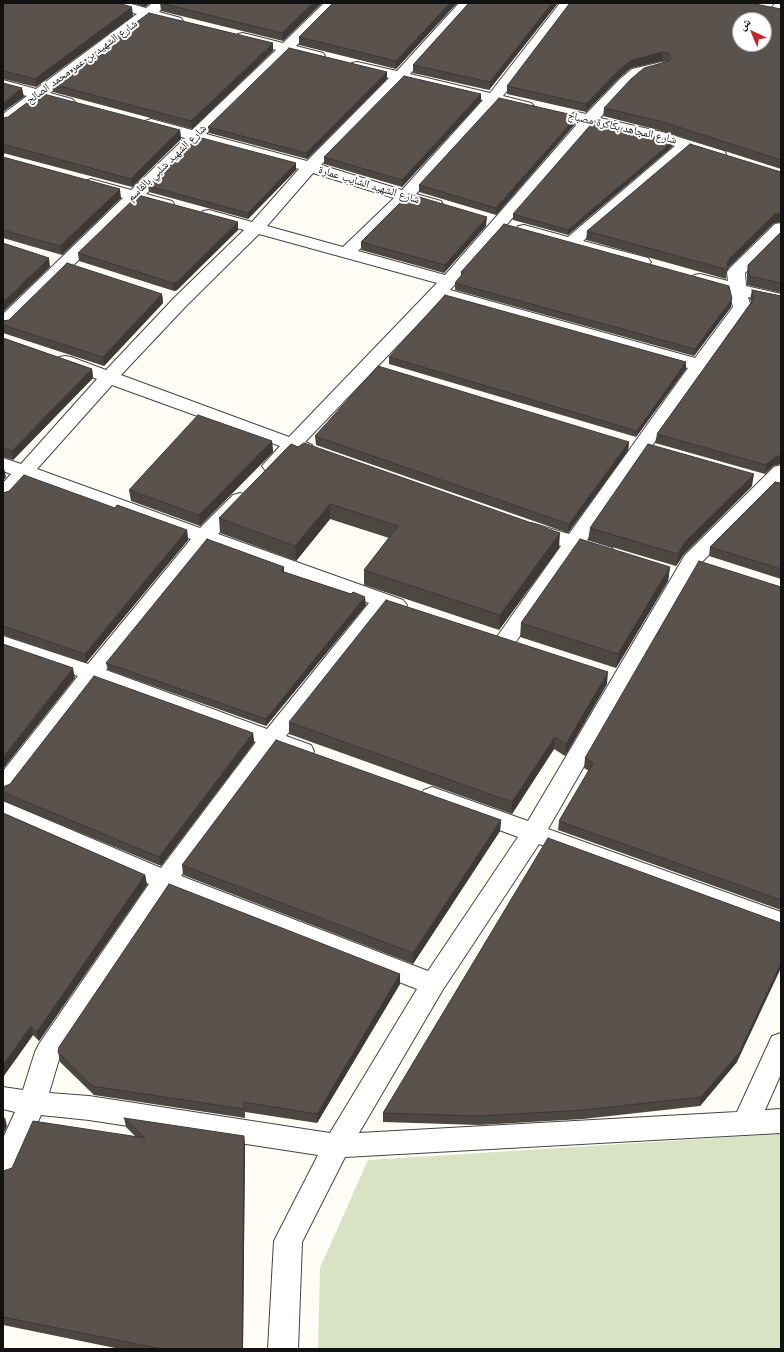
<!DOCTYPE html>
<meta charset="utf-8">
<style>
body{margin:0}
#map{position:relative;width:784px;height:1352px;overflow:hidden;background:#fffdf5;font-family:"Libre Baskerville","Noto Naskh Arabic",serif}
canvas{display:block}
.frame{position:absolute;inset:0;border:4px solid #111;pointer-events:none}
.north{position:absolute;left:732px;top:12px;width:40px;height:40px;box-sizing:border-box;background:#fff;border:1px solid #a0a0a0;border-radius:50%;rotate:316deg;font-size:11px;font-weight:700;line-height:16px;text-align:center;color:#111}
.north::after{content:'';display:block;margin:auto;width:14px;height:18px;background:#c4262e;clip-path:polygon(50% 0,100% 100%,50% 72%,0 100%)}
</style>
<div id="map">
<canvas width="784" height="1352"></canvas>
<div class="frame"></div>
<div class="north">ش</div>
</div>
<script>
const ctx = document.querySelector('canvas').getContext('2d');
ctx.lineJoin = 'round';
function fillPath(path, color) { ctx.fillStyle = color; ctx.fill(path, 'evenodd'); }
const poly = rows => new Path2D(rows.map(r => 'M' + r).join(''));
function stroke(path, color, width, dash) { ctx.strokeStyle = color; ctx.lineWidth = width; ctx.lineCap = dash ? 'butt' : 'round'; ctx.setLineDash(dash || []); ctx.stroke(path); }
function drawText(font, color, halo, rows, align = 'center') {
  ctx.font = font + ' "Libre Baskerville","Noto Naskh Arabic",serif'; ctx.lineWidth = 4; ctx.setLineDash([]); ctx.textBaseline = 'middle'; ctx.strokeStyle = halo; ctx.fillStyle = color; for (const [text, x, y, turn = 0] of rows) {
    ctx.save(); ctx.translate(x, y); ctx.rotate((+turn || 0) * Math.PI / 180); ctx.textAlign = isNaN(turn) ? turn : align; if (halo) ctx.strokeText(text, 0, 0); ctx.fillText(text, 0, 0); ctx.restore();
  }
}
fillPath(poly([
 [781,1134,781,1349,318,1349,320,1268,368,1160]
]), '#d9e3c4');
const street = poly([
 [105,3,128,3,146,8,151,4,157,3,161,4,163,7,159,12,181,18,183,21,181,24,176,25,150,18,50,93,72,99,75,102,72,105,67,107,41,100,8,124,3,126,3,114,27,96,3,90,3,80,36,89,137,14,107,6,105,3],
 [324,3,339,3,296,46,323,53,325,56,323,59,318,60,289,53,206,134,307,161,389,78,352,69,350,66,352,63,357,62,397,71,459,3,474,3,410,74,490,93,560,3,574,3,503,96,531,103,534,106,531,109,526,111,497,104,416,194,441,201,443,205,441,209,435,210,408,202,358,251,445,275,579,122,572,120,569,117,572,114,577,112,586,114,619,80,632,69,662,62,667,63,669,66,667,69,642,75,629,86,600,118,662,132,724,151,726,154,724,157,718,159,689,150,583,241,648,258,651,262,648,266,642,267,636,266,518,234,516,230,518,226,524,225,568,237,675,146,652,139,593,125,450,290,695,358,733,307,729,292,694,283,691,279,694,275,700,274,728,281,727,272,730,268,775,224,781,223,781,237,745,273,746,286,781,294,781,304,748,297,751,307,705,369,587,540,612,548,615,553,612,558,605,560,579,551,513,646,505,648,497,646,494,641,561,546,524,534,521,529,524,524,531,523,569,534,688,368,442,299,305,442,312,445,315,449,312,453,305,455,296,452,279,470,272,472,265,470,262,466,280,446,112,385,37,469,200,528,233,495,240,493,247,495,250,499,247,503,218,534,403,600,407,605,403,610,396,612,387,609,286,736,311,745,314,751,311,757,303,759,275,750,181,876,428,971,518,837,424,802,420,796,424,790,432,787,528,821,685,555,774,467,781,465,781,482,700,564,548,829,781,912,781,932,539,844,442,991,359,1133,737,1112,772,1036,781,1033,781,1074,765,1110,781,1109,781,1133,345,1157,302,1242,298,1349,268,1349,274,1241,318,1155,89,1120,41,1115,13,1176,3,1179,3,1138,15,1112,3,1109,3,1087,23,1090,35,1052,39,1044,149,884,3,820,3,801,161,868,256,742,96,683,11,793,3,796,3,771,78,676,3,651,3,636,88,664,191,539,28,480,10,499,3,501,3,483,11,474,3,471,3,458,21,464,97,379,59,365,56,361,59,357,65,356,71,357,106,370,175,297,244,230,203,219,201,215,203,211,209,210,252,222,299,169,199,142,146,194,172,201,174,204,172,207,166,209,138,202,9,328,3,329,3,314,123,198,85,187,83,184,85,181,91,179,131,190,185,138,145,127,143,124,145,121,151,119,192,130,276,50,238,40,236,37,238,34,243,33,283,43,324,3],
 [403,81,483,100,402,190,321,165,403,81],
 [313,173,394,198,343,247,267,226,313,173],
 [259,234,437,283,289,437,121,375,187,305,259,234],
 [208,545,369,603,267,729,106,670,208,545],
 [170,892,417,989,330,1133,89,1096,49,1093,60,1056,170,892],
 [760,3,774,3,768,11,763,12,758,11,756,8,760,3]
]);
stroke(street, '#444', 2);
fillPath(street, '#fff');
fillPath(poly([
 [3,3,133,16,36,87,3,79],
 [132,3,150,3,145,7],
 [160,3,322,3,283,41,161,11],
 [333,3,457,3,396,69,299,45,299,37],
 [469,3,558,3,489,90,413,73,413,65],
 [781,9,781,169,662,131,603,116,604,108,667,62,662,61,631,68,618,79,586,112,507,94,507,86],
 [273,51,192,129,53,92,52,84],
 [387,72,387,79,307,159,209,133,208,127],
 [481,94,481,101,402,187,324,164,324,157],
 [3,118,180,130,181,139,132,187,3,153],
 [576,123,496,215,419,192,419,185],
 [672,147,568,235,513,220,513,214],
 [3,157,121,198,62,255,3,238],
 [296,163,296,170,248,219,149,192,148,186],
 [781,172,781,222,774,223,729,267,727,269,726,279,586,240,587,231],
 [238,222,238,230,177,290,174,291,79,261,78,253],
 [486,226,444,273,361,250,361,242],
 [781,232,781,293,747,285,747,274,748,265],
 [461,272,731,307,694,356,455,290,455,283,461,276],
 [752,290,781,296,773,466,765,474,655,443,657,434,751,302,750,299],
 [162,294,163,303,104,366,3,333,3,321],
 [3,338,92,369,93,378,13,460,3,457],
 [389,357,686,369,636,437,389,364],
 [315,436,629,442,628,451,568,533,316,445],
 [272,441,273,452,200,526,131,501,129,490],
 [291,444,559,548,499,630,364,585,364,570,389,538,330,519,296,561,220,533,219,518],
 [781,483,781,579,709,556,710,547],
 [752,486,684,554,676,566,588,540,590,528],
 [3,493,115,508,187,530,188,540,86,663,3,635],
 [284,567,284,572,351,594,366,605,266,726,108,670,106,663],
 [670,567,668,581,616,668,520,637,521,623],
 [781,587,781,910,558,830,559,821,589,771,584,768,585,758],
 [607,684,565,756,554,749,512,814,289,734,289,722],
 [253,733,254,743,161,866,3,801,3,787],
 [3,813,145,875,147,885,39,1041,33,1035,3,1077],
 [501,820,500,831,413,964,183,875,182,865],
 [400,974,400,984,317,1123,245,1112,245,1118,94,1095,60,1062,58,1052],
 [737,1062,700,1106,583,1119,479,1125,383,1122,383,1113],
 [124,1118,245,1145,243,1349,120,1349,3,1325,3,1171,136,1137,126,1127]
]), '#4d4742');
fillPath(poly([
 [144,3,150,3,145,7],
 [313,3,322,3,283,41,282,33],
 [450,3,457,3,396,69,396,61],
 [552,3,558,3,489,90,490,82],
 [132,7,133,16,36,87,35,79],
 [273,43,273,51,192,129,191,121],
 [663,52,662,61,631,68,618,79,586,112,586,104,619,70,632,60],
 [387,72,387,79,307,159,306,153],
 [22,88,24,97,3,112,3,103],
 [481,94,481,101,402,187,402,180],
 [577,116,576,123,496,215,496,208],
 [180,130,181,139,132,187,131,179],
 [673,141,672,147,568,235,568,230],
 [296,163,296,170,248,219,248,213],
 [120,189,121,198,62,255,60,246],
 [781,213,781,222,774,223,729,267,727,270,727,263,730,258,775,214],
 [487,217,486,226,444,273,445,265],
 [238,222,238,230,177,290,174,291,173,283],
 [49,258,50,267,3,312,3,302],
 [162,294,163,303,104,366,103,357],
 [732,299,731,307,694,356,695,349],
 [686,362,686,369,636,437,637,431],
 [92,369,93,378,13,460,12,451],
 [272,441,273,452,200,526,199,515],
 [629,442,628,451,568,533,569,524],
 [781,455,781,464,773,466,765,474,766,465,775,457],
 [4,468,6,477,3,481,3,470],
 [754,474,752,486,684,554,676,566,678,554,685,542],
 [330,504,330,519,296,561,295,546],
 [187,530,188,540,86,663,85,654],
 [560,533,559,548,499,630,500,615],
 [284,567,284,575,281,571],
 [670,567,668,581,616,668,618,654],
 [365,597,366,605,266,726,266,719],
 [73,668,75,678,3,769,3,757],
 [608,672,607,684,565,756,566,744],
 [253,733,254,743,161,866,159,857],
 [555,737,554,749,512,814,512,802],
 [501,820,500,831,413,964,413,953],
 [145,875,147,885,39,1041,37,1032],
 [781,963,781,968,737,1062,700,1106,701,1097],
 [400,974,400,984,317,1123,317,1114],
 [31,1026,33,1035,3,1077,3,1065],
 [5,1117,7,1126,3,1135,3,1121],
 [244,1136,245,1145,243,1349,242,1349]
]), '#3f3936');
const building = poly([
 [3,3,118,3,132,7,35,79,3,71,3,3],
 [160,3,313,3,282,33,160,3],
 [333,3,450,3,396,61,299,37,333,3],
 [469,3,552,3,490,82,413,65,469,3],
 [570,3,750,3,781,9,781,160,663,122,604,108,631,79,644,68,669,61,671,57,668,53,663,52,632,60,619,70,586,104,507,86,570,3],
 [740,20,764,20,764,44,740,44,740,20],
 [149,13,273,43,191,121,52,84,149,13],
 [289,48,387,72,306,153,208,127,289,48],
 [404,76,481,94,402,180,324,157,404,76],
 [3,83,22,88,3,103,3,83],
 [40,93,180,130,131,179,3,144,3,118,8,117,40,93],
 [499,98,577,116,496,208,419,185,499,98],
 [594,121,673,141,568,230,513,214,594,121],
 [198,137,296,163,248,213,148,186,198,137],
 [690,144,781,172,781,213,775,214,730,258,727,263,728,270,587,231,690,144],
 [3,157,120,189,60,246,3,230,3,157],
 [409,194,487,217,445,265,361,242,409,194],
 [138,195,238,222,177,282,173,283,78,253,138,195],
 [504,224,729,286,732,299,695,349,455,283,463,273,461,272,504,224],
 [781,232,781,283,749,276,748,265,781,232],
 [3,243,49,258,3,302,3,243],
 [67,263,162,294,103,357,3,325,3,321,9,320,67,263],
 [752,290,781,296,781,455,775,457,766,465,657,434,754,299,752,290],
 [445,295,686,362,637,431,389,357,445,295],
 [3,338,92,369,12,451,3,448,3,338],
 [378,366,629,442,569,524,315,436,378,366],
 [198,415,272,441,199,515,129,490,198,415],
 [304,443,560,533,500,615,364,570,398,526,330,504,295,546,219,518,291,444,298,447,304,443],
 [648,444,754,474,685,542,678,554,590,528,648,444],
 [24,475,115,508,117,505,187,530,85,654,3,626,3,493,9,491,24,475],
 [775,482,781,483,781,569,710,547,775,482],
 [207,539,284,567,281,571,351,594,353,592,365,597,266,719,106,663,207,539],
 [580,539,670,567,618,654,521,623,580,539],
 [699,561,781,587,781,900,559,821,593,763,585,758,699,561],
 [386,600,608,672,566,744,555,737,512,802,289,722,386,600],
 [3,644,73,668,3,757,3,644],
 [94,676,253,733,159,857,3,792,3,787,10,784,94,676],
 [276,740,501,820,413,953,182,865,276,740],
 [3,813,145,875,37,1032,31,1026,3,1065,3,813],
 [548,838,781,923,781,963,739,1053,701,1097,584,1110,479,1116,383,1113,548,838],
 [169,884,400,974,317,1114,244,1102,244,1109,92,1086,58,1052,59,1047,169,884],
 [124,1118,244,1136,242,1349,161,1349,3,1317,3,1171,12,1168,33,1121,145,1138,124,1118]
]);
fillPath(building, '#5a524d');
stroke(building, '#3f3936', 1);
drawText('11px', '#111', '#fff', [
 ["شارع الشهيد بن عمر محمد الصالح",82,62,-36],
 ["شارع المجاهد بكاكرة مصباح",622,128,13],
 ["شارع الشهيد شلبي بالقاسم",167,163,-44],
 ["شارع الشهيد الشايب عمارة",369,185,17]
]);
</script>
